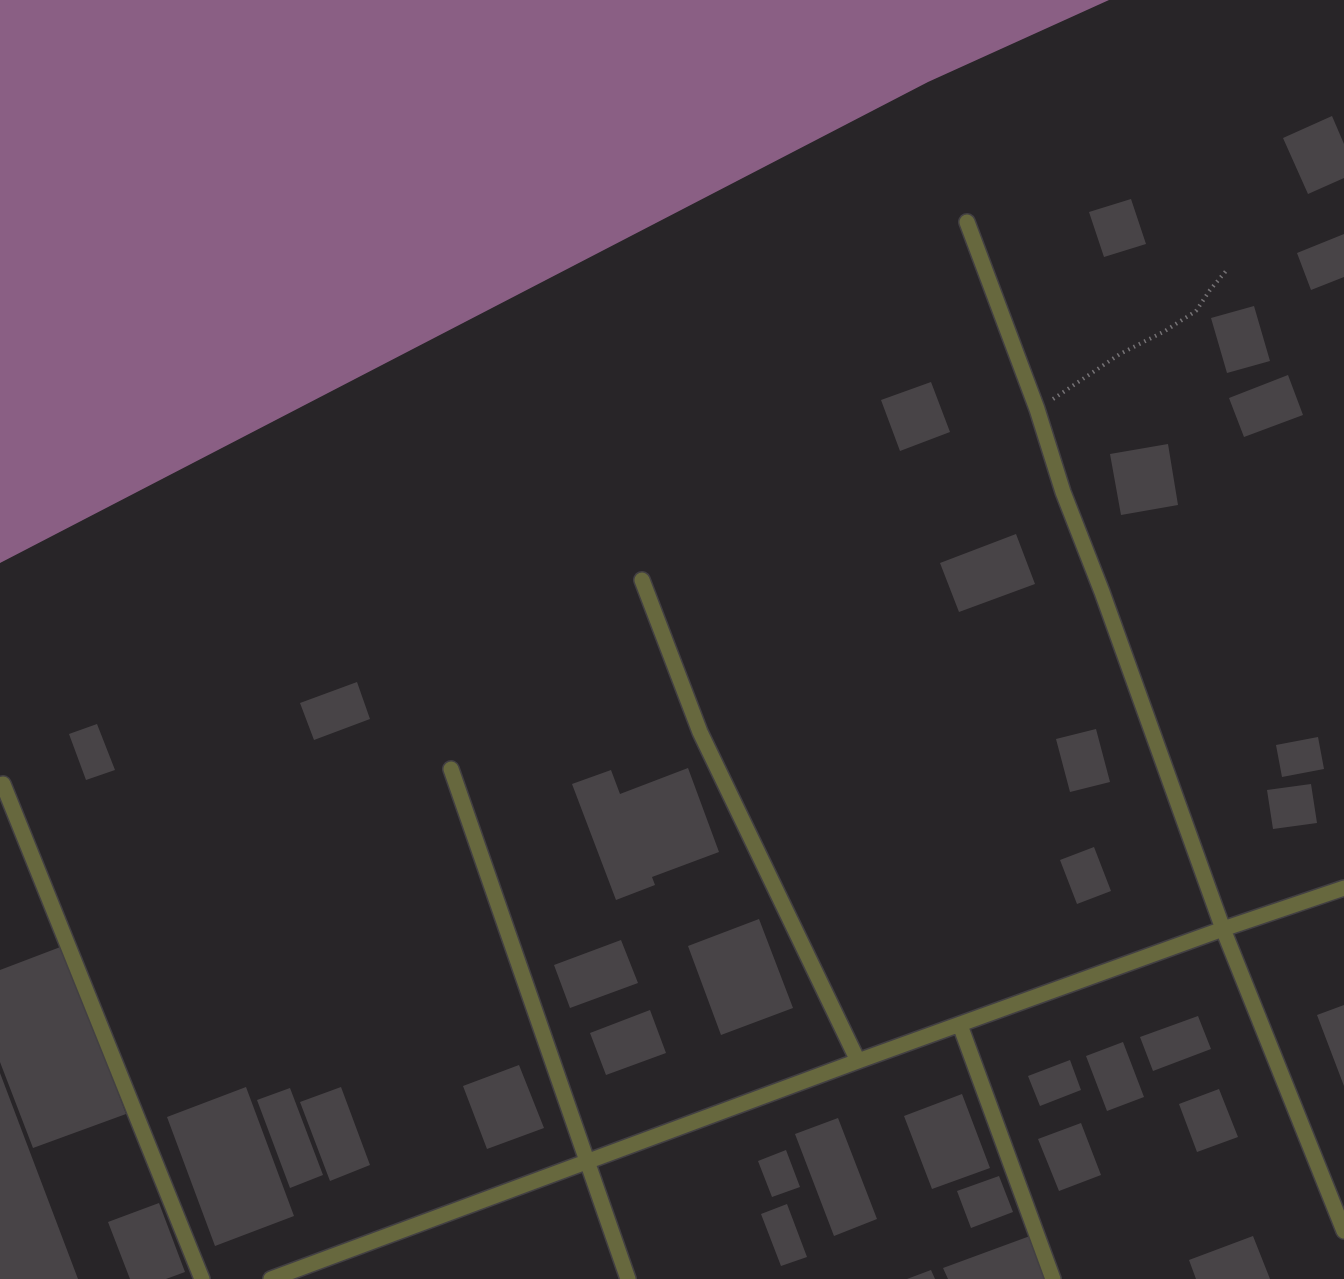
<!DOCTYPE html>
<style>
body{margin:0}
canvas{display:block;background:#282528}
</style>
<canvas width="1344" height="1279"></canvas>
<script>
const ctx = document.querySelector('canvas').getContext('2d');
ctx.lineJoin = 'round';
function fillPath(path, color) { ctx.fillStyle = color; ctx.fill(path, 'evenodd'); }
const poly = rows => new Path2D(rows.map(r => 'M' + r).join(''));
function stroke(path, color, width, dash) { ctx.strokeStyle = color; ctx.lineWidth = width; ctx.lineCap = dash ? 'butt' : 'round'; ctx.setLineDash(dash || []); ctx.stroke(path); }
fillPath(poly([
 [0,0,1109,0,928,82,0,563]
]), '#8a5f84');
fillPath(poly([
 [1332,116,1344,144,1344,178,1308,194,1283,138],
 [1131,199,1146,244,1104,257,1089,212],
 [1344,234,1344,277,1311,290,1297,253],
 [1254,306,1270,361,1227,373,1211,318],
 [1288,375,1303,415,1244,437,1229,398],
 [931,382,950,432,900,451,881,400],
 [1168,444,1178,505,1121,515,1110,454],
 [1016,534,1035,584,959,612,940,563],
 [357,682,370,719,314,740,300,703],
 [97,724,115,770,86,780,69,734],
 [1096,729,1110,782,1070,792,1056,739],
 [1318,737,1324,769,1282,777,1276,745],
 [688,768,719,852,652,877,655,885,616,900,572,784,611,770,620,794],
 [1311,784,1317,823,1273,829,1267,790],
 [1094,847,1111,891,1077,904,1060,860],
 [759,919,793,1008,721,1035,688,946],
 [621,940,638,983,570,1008,554,965],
 [63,946,126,1114,33,1148,0,1062,0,970],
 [1344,1005,1344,1086,1317,1015],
 [650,1010,666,1053,606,1075,590,1033],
 [1198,1016,1211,1049,1153,1071,1140,1037],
 [1123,1042,1144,1097,1107,1111,1086,1056],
 [1070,1060,1081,1090,1040,1106,1028,1076],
 [519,1065,544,1128,487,1149,463,1086],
 [0,1073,78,1279,0,1279],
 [246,1087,294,1216,215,1246,167,1117],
 [341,1087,370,1165,330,1181,300,1102],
 [290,1088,323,1175,290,1188,257,1100],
 [1219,1089,1238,1137,1197,1152,1179,1104],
 [962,1094,990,1168,932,1189,904,1116],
 [838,1118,877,1219,834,1236,795,1134],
 [1081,1123,1101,1175,1059,1191,1038,1139],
 [786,1150,800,1187,772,1197,758,1161],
 [999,1176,1013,1212,971,1228,957,1191],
 [159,1203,185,1272,166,1279,130,1279,108,1222],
 [787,1204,807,1257,781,1266,761,1214],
 [1030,1236,1047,1279,948,1279,943,1268],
 [1253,1236,1270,1279,1196,1279,1189,1260],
 [931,1270,935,1279,907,1279]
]), '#484447');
const minor = poly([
 [967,222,1037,409,1063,492,1102,592,1223,929,1344,1231],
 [642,580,700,732,858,1061],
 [451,769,628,1279],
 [3,784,202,1279],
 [960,1025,1053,1279],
 [271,1279,858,1061,1223,929,1344,888]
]);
stroke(minor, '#434043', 18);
stroke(poly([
 [1053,399,1120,354,1165,331,1196,311,1210,290,1226,271]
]), '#757275', 4, [1.5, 4.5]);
stroke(minor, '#67683e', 15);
</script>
